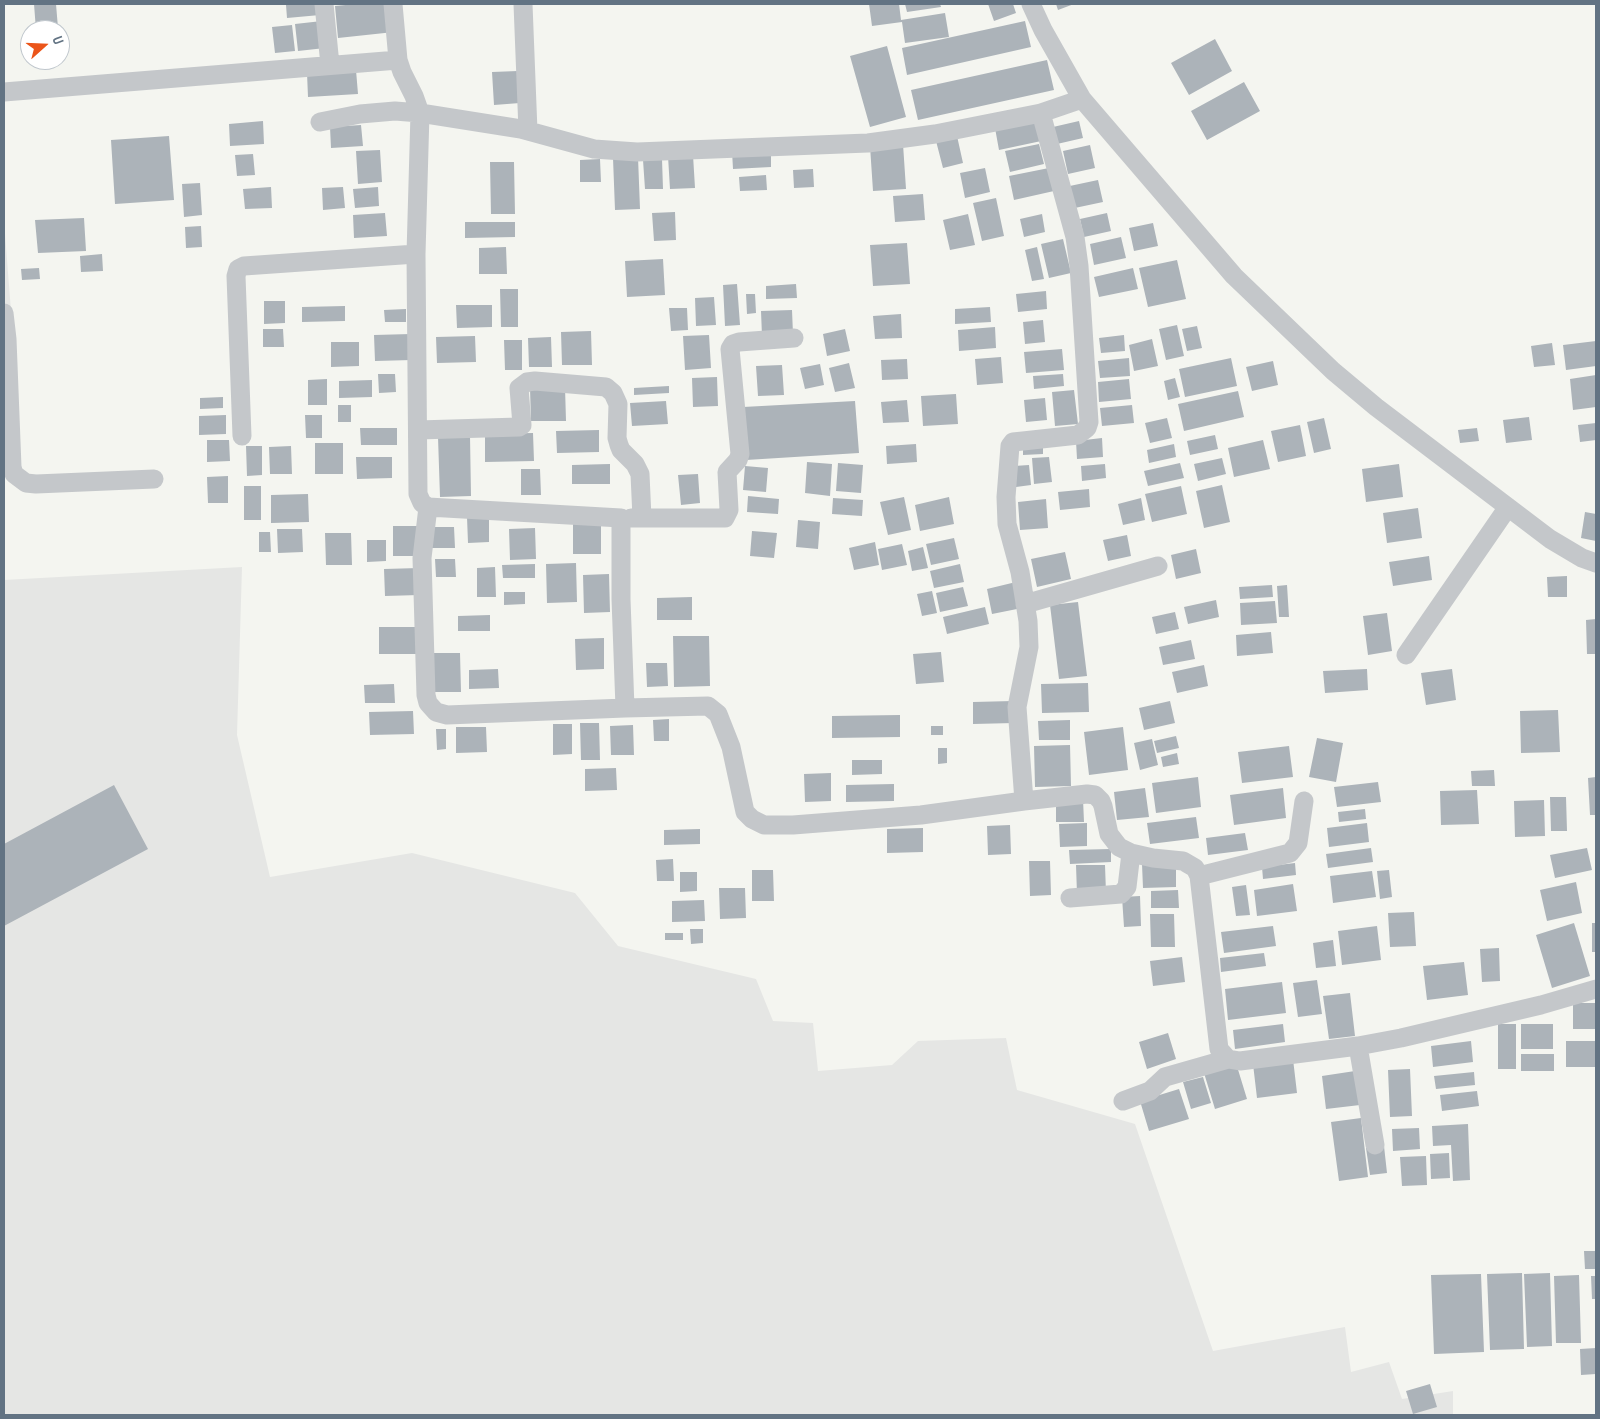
<!DOCTYPE html>
<style>
body{margin:0}
#map{position:relative;width:1600px;height:1419px;overflow:hidden;background:#f4f5f0;font-family:"PT Sans Narrow",sans-serif}
canvas{display:block}
.frame{position:absolute;inset:0;border:5px solid #627383;pointer-events:none}
.north{position:absolute;left:20px;top:20px;width:50px;height:50px;box-sizing:border-box;background:#fff;border:1px solid #c0c7cd;border-radius:50%;rotate:70deg;font-size:14px;font-weight:700;line-height:20px;text-align:center;color:#627383}
.north::after{content:'';display:block;margin:auto;width:18px;height:22px;background:#eb551a;clip-path:polygon(50% 0,100% 100%,50% 72%,0 100%)}
</style>
<div id="map">
<canvas width="1600" height="1419"></canvas>
<div class="frame"></div>
<div class="north">U</div>
</div>
<script>
const ctx = document.querySelector('canvas').getContext('2d');
ctx.lineJoin = 'round';
function fillPath(path, color) { ctx.fillStyle = color; ctx.fill(path, 'evenodd'); }
const poly = rows => new Path2D(rows.map(r => 'M' + r).join(''));
function stroke(path, color, width, dash) { ctx.strokeStyle = color; ctx.lineWidth = width; ctx.lineCap = dash ? 'butt' : 'round'; ctx.setLineDash(dash || []); ctx.stroke(path); }
fillPath(poly([
 [4,221,14,350,4,356],
 [242,567,237,735,270,877,412,853,575,893,618,946,756,979,773,1021,813,1023,818,1071,892,1065,918,1041,1006,1038,1017,1090,1135,1124,1213,1351,1345,1327,1351,1372,1389,1362,1402,1399,1453,1391,1453,1415,4,1415,4,580]
]), '#e5e6e4');
fillPath(poly([
 [34,4,56,4,58,28,36,30],
 [302,4,319,4,320,15,287,18,286,5],
 [356,4,391,4,394,32,338,38,335,6],
 [869,4,899,4,901,20,945,13,949,37,905,43,902,22,872,26],
 [905,4,940,4,941,7,907,12],
 [988,4,1013,4,1016,13,994,21],
 [1056,4,1074,4,1058,10],
 [322,21,325,48,298,51,295,24],
 [1025,21,1031,47,907,75,902,48],
 [292,25,295,51,275,53,272,27],
 [1215,39,1232,71,1189,95,1171,63],
 [887,46,906,117,870,127,850,56],
 [1047,60,1054,90,918,120,911,90],
 [356,70,358,94,308,97,307,73],
 [518,71,520,103,494,105,492,72],
 [1244,82,1260,111,1207,140,1191,111],
 [1040,118,1046,140,999,150,995,128],
 [263,121,264,144,230,146,229,124],
 [1079,121,1083,138,1057,144,1053,127],
 [361,125,363,146,331,148,330,127],
 [169,136,174,200,115,204,111,140],
 [957,136,963,163,943,168,936,141],
 [903,144,906,189,873,191,870,146],
 [1039,144,1044,164,1010,172,1005,151],
 [1090,145,1095,168,1068,174,1063,151],
 [771,149,771,167,733,169,732,151],
 [380,150,382,182,358,184,356,151],
 [253,154,255,175,237,176,235,155],
 [693,155,695,188,670,189,668,156],
 [638,157,640,209,615,210,613,158],
 [600,159,601,182,580,182,580,160],
 [662,159,663,189,645,189,643,160],
 [490,162,514,162,515,214,491,214],
 [985,168,990,192,965,198,960,173],
 [1049,168,1054,191,1014,200,1009,176],
 [813,169,814,187,794,188,793,170],
 [766,175,767,190,740,191,739,177],
 [1098,180,1103,202,1070,209,1065,187],
 [200,183,202,215,184,217,182,184],
 [271,187,272,208,245,209,243,189],
 [343,187,345,208,323,210,322,188],
 [378,187,379,206,355,208,353,189],
 [923,194,925,220,895,222,893,196],
 [996,198,1004,236,982,241,973,203],
 [675,212,676,240,654,241,652,213],
 [385,213,387,236,354,238,353,215],
 [1107,213,1111,231,1084,237,1080,219],
 [968,214,975,245,950,250,943,220],
 [1042,214,1045,232,1024,237,1020,219],
 [84,218,86,251,38,253,35,220],
 [465,222,515,222,515,237,465,238],
 [1153,223,1158,246,1134,251,1129,228],
 [201,226,202,247,186,248,185,227],
 [1121,237,1126,258,1094,265,1090,244],
 [1063,239,1071,273,1049,278,1041,244],
 [907,243,910,284,873,286,870,245],
 [506,247,507,274,479,274,479,248],
 [1037,247,1044,279,1032,281,1025,250],
 [102,254,103,271,81,272,80,256],
 [663,259,665,295,627,297,625,261],
 [1177,260,1186,299,1148,307,1139,268],
 [39,268,40,279,22,280,21,269],
 [1133,268,1138,289,1099,297,1094,277],
 [737,284,740,325,725,326,723,285],
 [796,284,797,298,766,299,766,286],
 [500,289,518,289,518,327,501,327],
 [1046,291,1047,309,1018,312,1016,294],
 [746,294,755,294,756,313,747,314],
 [714,297,716,325,696,326,695,298],
 [264,301,285,301,285,323,264,324],
 [456,305,492,305,492,327,457,328],
 [345,306,345,321,302,322,302,307],
 [990,307,991,322,955,324,955,309],
 [669,308,687,308,688,330,671,331],
 [406,309,406,322,385,322,384,310],
 [792,310,793,334,762,336,761,311],
 [901,314,902,338,875,339,873,316],
 [1043,320,1045,342,1025,344,1023,322],
 [1177,325,1184,356,1166,360,1159,329],
 [1197,326,1202,348,1187,351,1182,329],
 [995,327,996,348,959,351,958,330],
 [263,329,283,329,284,347,263,347],
 [845,329,850,351,827,356,823,334],
 [591,331,592,365,562,365,561,332],
 [411,334,412,360,375,361,374,335],
 [709,335,711,368,685,370,683,336],
 [1124,335,1125,351,1101,353,1099,338],
 [475,336,476,362,437,363,436,337],
 [551,337,552,367,529,367,528,338],
 [1152,339,1158,366,1134,371,1129,345],
 [504,340,522,340,522,370,505,370],
 [1596,341,1596,366,1566,370,1563,345],
 [331,342,359,342,359,366,331,367],
 [1552,343,1555,365,1534,367,1531,346],
 [1062,349,1064,370,1026,373,1024,352],
 [1001,357,1003,383,977,385,975,359],
 [1129,358,1130,376,1100,378,1098,361],
 [1231,358,1237,386,1185,397,1179,369],
 [907,359,908,379,882,380,881,360],
 [1273,361,1278,385,1252,391,1246,367],
 [849,363,855,388,835,392,829,368],
 [820,364,824,385,805,389,800,368],
 [782,365,784,395,758,396,756,366],
 [378,374,395,374,396,392,379,393],
 [1063,374,1064,386,1034,389,1033,376],
 [1596,375,1596,407,1573,410,1570,379],
 [717,377,718,406,693,407,692,378],
 [1175,378,1180,397,1168,400,1164,381],
 [327,379,327,405,308,405,308,380],
 [1129,379,1131,399,1099,402,1098,382],
 [372,380,372,397,339,398,339,381],
 [669,386,669,393,634,395,634,388],
 [565,387,566,421,531,421,530,388],
 [1074,390,1078,424,1055,426,1052,392],
 [1238,391,1244,417,1184,431,1178,404],
 [956,394,958,424,923,426,921,396],
 [223,397,223,408,200,409,200,398],
 [1045,398,1047,420,1026,422,1024,400],
 [907,400,909,422,883,423,881,402],
 [666,401,668,424,632,426,630,403],
 [855,401,859,453,746,460,743,407],
 [338,405,351,405,351,422,338,422],
 [1132,405,1134,423,1102,426,1100,408],
 [226,415,226,434,199,435,199,416],
 [305,415,322,415,322,438,306,438],
 [1529,417,1532,440,1506,443,1503,420],
 [1167,418,1172,438,1150,443,1145,423],
 [1324,418,1331,449,1314,453,1307,422],
 [1596,423,1596,440,1580,442,1578,425],
 [1300,425,1306,456,1278,462,1271,431],
 [360,428,397,428,397,445,361,445],
 [1477,428,1479,441,1460,443,1458,430],
 [599,430,599,452,557,453,556,431],
 [533,433,534,461,485,462,485,434],
 [1215,435,1218,449,1190,455,1187,441],
 [470,436,471,496,440,497,438,437],
 [1102,438,1103,457,1077,459,1076,441],
 [207,440,229,440,230,461,207,462],
 [1263,440,1270,469,1234,477,1228,448],
 [315,443,343,443,343,474,315,474],
 [1043,443,1043,454,1023,455,1023,444],
 [916,444,917,462,887,464,886,446],
 [1174,444,1176,457,1149,463,1147,450],
 [246,446,262,446,262,475,247,476],
 [291,446,292,474,270,474,269,447],
 [356,457,392,457,392,478,357,479],
 [1049,457,1052,482,1034,484,1032,458],
 [1222,458,1226,474,1198,481,1194,464],
 [807,462,832,464,830,496,805,493],
 [838,463,863,465,861,493,836,491],
 [1180,463,1184,478,1148,486,1144,471],
 [610,464,610,484,572,484,572,465],
 [1105,464,1106,478,1082,481,1081,466],
 [1399,464,1403,497,1366,502,1362,469],
 [1029,465,1031,485,1016,487,1014,466],
 [745,466,768,468,766,492,743,490],
 [521,469,540,469,541,495,521,495],
 [698,474,700,503,681,505,678,475],
 [228,476,228,503,208,503,207,477],
 [1222,485,1230,522,1204,528,1196,491],
 [244,486,261,486,261,520,244,520],
 [1181,486,1187,514,1152,522,1145,494],
 [1089,489,1090,507,1060,510,1058,492],
 [308,494,309,522,271,523,271,495],
 [748,496,779,499,778,514,747,512],
 [904,497,911,530,888,535,880,502],
 [949,497,954,524,920,531,915,505],
 [833,498,863,500,862,516,832,514],
 [1141,498,1145,520,1123,525,1118,504],
 [1046,499,1048,528,1020,530,1018,502],
 [1418,508,1422,538,1387,543,1383,513],
 [1585,512,1596,514,1596,541,1581,538],
 [467,517,489,517,489,542,468,543],
 [798,520,820,522,818,549,796,547],
 [573,524,601,524,601,554,573,554],
 [393,526,419,526,420,556,393,556],
 [430,527,454,527,455,548,431,548],
 [535,528,536,559,510,560,509,529],
 [277,529,302,529,303,552,278,553],
 [752,531,777,533,774,558,750,556],
 [259,532,270,532,271,552,259,552],
 [325,533,351,533,352,565,326,565],
 [1127,535,1131,556,1108,561,1103,540],
 [954,538,959,559,931,565,926,544],
 [367,540,386,540,386,561,367,562],
 [875,542,879,565,854,570,849,548],
 [902,544,907,565,882,570,878,549],
 [923,547,928,568,912,571,908,551],
 [1196,549,1201,573,1176,579,1171,555],
 [1065,552,1071,579,1037,587,1031,559],
 [1429,556,1432,580,1393,586,1389,562],
 [435,559,455,559,456,577,436,577],
 [576,563,577,602,547,603,546,564],
 [535,564,535,578,503,578,502,565],
 [960,564,964,582,934,588,930,571],
 [495,567,496,597,477,597,477,568],
 [419,568,419,595,385,596,384,569],
 [609,574,610,612,584,613,583,575],
 [1567,576,1567,597,1548,597,1547,577],
 [1016,582,1022,608,992,614,987,589],
 [1272,585,1273,597,1240,599,1239,587],
 [1287,585,1289,617,1279,617,1277,586],
 [963,587,968,606,940,612,936,593],
 [932,591,937,613,922,616,917,594],
 [504,592,525,592,525,604,504,605],
 [692,597,692,620,657,620,657,598],
 [1216,600,1219,617,1188,624,1184,607],
 [1275,601,1277,623,1241,625,1240,603],
 [1078,602,1087,676,1059,679,1050,605],
 [985,607,989,624,947,634,943,617],
 [1175,612,1179,629,1156,634,1152,617],
 [1387,613,1392,651,1368,655,1363,616],
 [490,615,490,631,458,631,458,616],
 [1596,619,1596,654,1587,654,1586,620],
 [379,627,419,627,420,654,379,654],
 [1271,632,1273,653,1237,656,1236,635],
 [673,636,709,636,710,686,674,687],
 [604,638,604,669,576,670,575,639],
 [1191,640,1195,659,1163,665,1159,647],
 [941,652,944,682,916,684,913,654],
 [431,653,460,653,461,692,432,692],
 [646,663,667,663,668,686,647,687],
 [1204,665,1208,686,1177,693,1172,672],
 [498,669,499,688,469,689,469,670],
 [1367,669,1368,690,1325,693,1323,671],
 [1452,669,1456,700,1426,705,1421,673],
 [1088,683,1089,712,1042,713,1041,684],
 [394,684,395,703,365,703,364,685],
 [1013,701,1014,723,973,724,973,702],
 [1170,701,1175,723,1144,730,1139,708],
 [1558,710,1560,752,1521,753,1520,711],
 [413,711,414,734,370,735,369,712],
 [900,715,900,737,832,738,832,716],
 [669,719,669,741,654,741,653,720],
 [1070,720,1070,740,1039,740,1038,721],
 [580,723,599,723,600,760,581,760],
 [553,724,572,724,572,754,553,755],
 [633,725,634,755,611,755,610,726],
 [931,726,943,726,943,735,931,735],
 [456,727,486,727,487,752,456,753],
 [1123,727,1128,770,1089,775,1084,732],
 [436,729,446,729,446,749,437,750],
 [1176,736,1179,748,1157,753,1154,741],
 [1317,738,1343,743,1336,782,1309,777],
 [1152,739,1158,765,1140,770,1134,743],
 [1070,745,1071,786,1035,787,1034,746],
 [1289,746,1293,777,1242,783,1238,752],
 [938,748,947,748,947,763,938,764],
 [1177,753,1179,764,1163,767,1161,757],
 [852,760,882,760,882,774,852,775],
 [616,768,617,790,585,791,585,769],
 [1494,770,1495,786,1472,786,1471,771],
 [831,773,831,801,805,802,804,774],
 [1198,777,1201,807,1156,813,1152,783],
 [1596,777,1596,815,1590,815,1588,778],
 [1378,782,1381,802,1337,807,1334,787],
 [894,784,894,801,846,802,846,785],
 [114,785,148,849,4,926,4,844],
 [1145,788,1149,817,1117,820,1114,792],
 [1283,788,1286,818,1234,825,1230,795],
 [1477,790,1479,824,1441,825,1440,791],
 [1550,797,1566,797,1567,831,1551,831],
 [1083,799,1084,822,1056,822,1056,800],
 [1544,800,1545,836,1515,837,1514,801],
 [1365,809,1366,819,1339,822,1338,812],
 [1196,817,1199,838,1150,844,1147,823],
 [1087,823,1087,846,1060,847,1059,824],
 [1367,823,1369,842,1329,847,1327,828],
 [1010,825,1011,854,988,855,987,826],
 [923,828,923,852,887,853,887,829],
 [700,829,700,844,664,845,664,830],
 [1245,833,1248,850,1208,855,1206,838],
 [1371,848,1373,862,1328,868,1326,854],
 [1587,848,1592,870,1555,878,1550,855],
 [1111,849,1111,862,1070,864,1069,850],
 [673,859,674,881,657,881,656,860],
 [1029,861,1050,861,1051,895,1030,896],
 [1176,863,1176,887,1143,888,1142,864],
 [1295,863,1296,875,1263,879,1262,867],
 [1076,865,1105,865,1106,893,1077,894],
 [752,870,773,870,774,901,752,901],
 [1389,870,1392,897,1380,899,1377,871],
 [1372,871,1376,897,1333,903,1330,876],
 [680,872,697,872,697,891,680,892],
 [1576,882,1582,913,1547,921,1540,890],
 [1293,884,1297,911,1257,916,1254,890],
 [1246,885,1250,915,1236,916,1232,887],
 [719,888,745,888,746,918,720,919],
 [1178,890,1179,908,1151,908,1151,891],
 [1140,896,1141,926,1124,927,1122,897],
 [704,900,705,921,672,922,672,901],
 [1414,912,1416,946,1390,947,1388,913],
 [1150,914,1174,914,1175,947,1151,947],
 [1574,923,1590,976,1552,988,1536,935],
 [1592,923,1596,923,1596,952,1592,952],
 [1273,926,1276,946,1224,953,1221,932],
 [1377,926,1381,960,1342,965,1338,931],
 [690,929,703,929,703,943,691,944],
 [665,933,683,933,683,940,665,940],
 [1333,940,1336,966,1316,968,1313,943],
 [1499,948,1500,981,1482,982,1480,949],
 [1264,953,1266,966,1221,972,1220,958],
 [1182,957,1185,982,1153,986,1150,961],
 [1464,962,1468,995,1427,1000,1423,966],
 [1317,980,1322,1014,1298,1017,1293,983],
 [1282,982,1286,1013,1228,1020,1225,989],
 [1350,993,1355,1036,1329,1039,1323,996],
 [1573,1003,1596,1003,1596,1029,1573,1029],
 [1283,1024,1285,1042,1235,1049,1233,1030],
 [1498,1024,1516,1024,1516,1069,1498,1069],
 [1521,1024,1553,1024,1553,1049,1521,1049],
 [1168,1033,1176,1059,1147,1069,1139,1042],
 [1471,1041,1473,1062,1433,1067,1431,1046],
 [1566,1041,1596,1041,1596,1067,1566,1067],
 [1521,1054,1554,1054,1554,1071,1521,1071],
 [1293,1059,1297,1093,1257,1098,1253,1064],
 [1236,1063,1247,1099,1215,1109,1204,1073],
 [1410,1069,1412,1116,1390,1117,1388,1070],
 [1355,1071,1360,1105,1326,1109,1322,1076],
 [1474,1072,1475,1085,1436,1089,1434,1076],
 [1203,1077,1211,1103,1191,1109,1183,1082],
 [1179,1089,1189,1119,1149,1131,1140,1101],
 [1477,1091,1479,1106,1442,1111,1440,1095],
 [1361,1118,1368,1177,1339,1181,1331,1122],
 [1468,1124,1470,1180,1453,1181,1451,1145,1433,1146,1432,1126],
 [1419,1128,1420,1149,1393,1151,1392,1129],
 [1384,1146,1387,1173,1370,1175,1366,1148],
 [1449,1153,1450,1178,1431,1179,1430,1154],
 [1426,1156,1427,1185,1402,1186,1400,1157],
 [1584,1251,1596,1251,1596,1269,1585,1269],
 [1522,1273,1524,1349,1490,1350,1487,1274],
 [1550,1273,1552,1346,1527,1347,1524,1274],
 [1481,1274,1484,1352,1434,1354,1431,1275],
 [1579,1275,1581,1343,1556,1343,1554,1276],
 [1591,1276,1596,1276,1596,1299,1592,1299],
 [1596,1348,1596,1374,1581,1375,1580,1349],
 [1430,1384,1437,1407,1413,1414,1406,1391]
]), '#acb3b9');
stroke(poly([
 [324,4,330,65],
 [393,4,398,60],
 [523,4,528,131],
 [1031,4,1043,30,1082,99,1234,276,1333,371,1376,407,1550,539,1582,558,1596,563],
 [4,92,398,60,402,72,414,96,420,113,521,129,594,149,637,152,868,143,935,134,1041,113,1082,99],
 [1041,113,1075,237,1079,266,1089,422,1087,428,1078,435,1023,441,1013,442,1010,446,1006,497,1007,524,1020,572,1028,621,1029,647,1017,707,1024,801,1087,794,1095,795,1101,801,1103,806,1109,834,1119,847,1131,853,1153,858,1183,861,1195,868,1199,876,1219,1049,1228,1059,1240,1061,1358,1046,1401,1038,1541,1005,1596,989],
 [320,122,360,114,395,111,420,113,416,254,418,494,422,503,428,507,621,518,621,599,625,708,708,706,718,714,731,747,745,812,752,819,764,825,793,825,921,815,1024,801],
 [4,313,7,339,12,467,14,474,26,483,36,484,154,479],
 [418,430,519,427,522,425,519,388,527,382,535,381,606,387,613,393,618,404,617,438,619,445,621,450,635,464,640,474,642,518],
 [242,436,236,276,238,269,244,266,416,254],
 [428,507,422,558,426,695,428,703,436,712,447,715,625,708],
 [631,518,725,518,729,510,727,472,738,460,740,454,730,349,733,344,739,342,794,338],
 [1025,604,1158,566],
 [1406,655,1508,507],
 [1199,876,1290,853,1298,843,1304,801],
 [1070,898,1121,894,1127,887,1131,853],
 [1358,1046,1375,1145],
 [1123,1101,1150,1091,1165,1077,1228,1059]
]), '#c4c7ca', 19);
</script>
